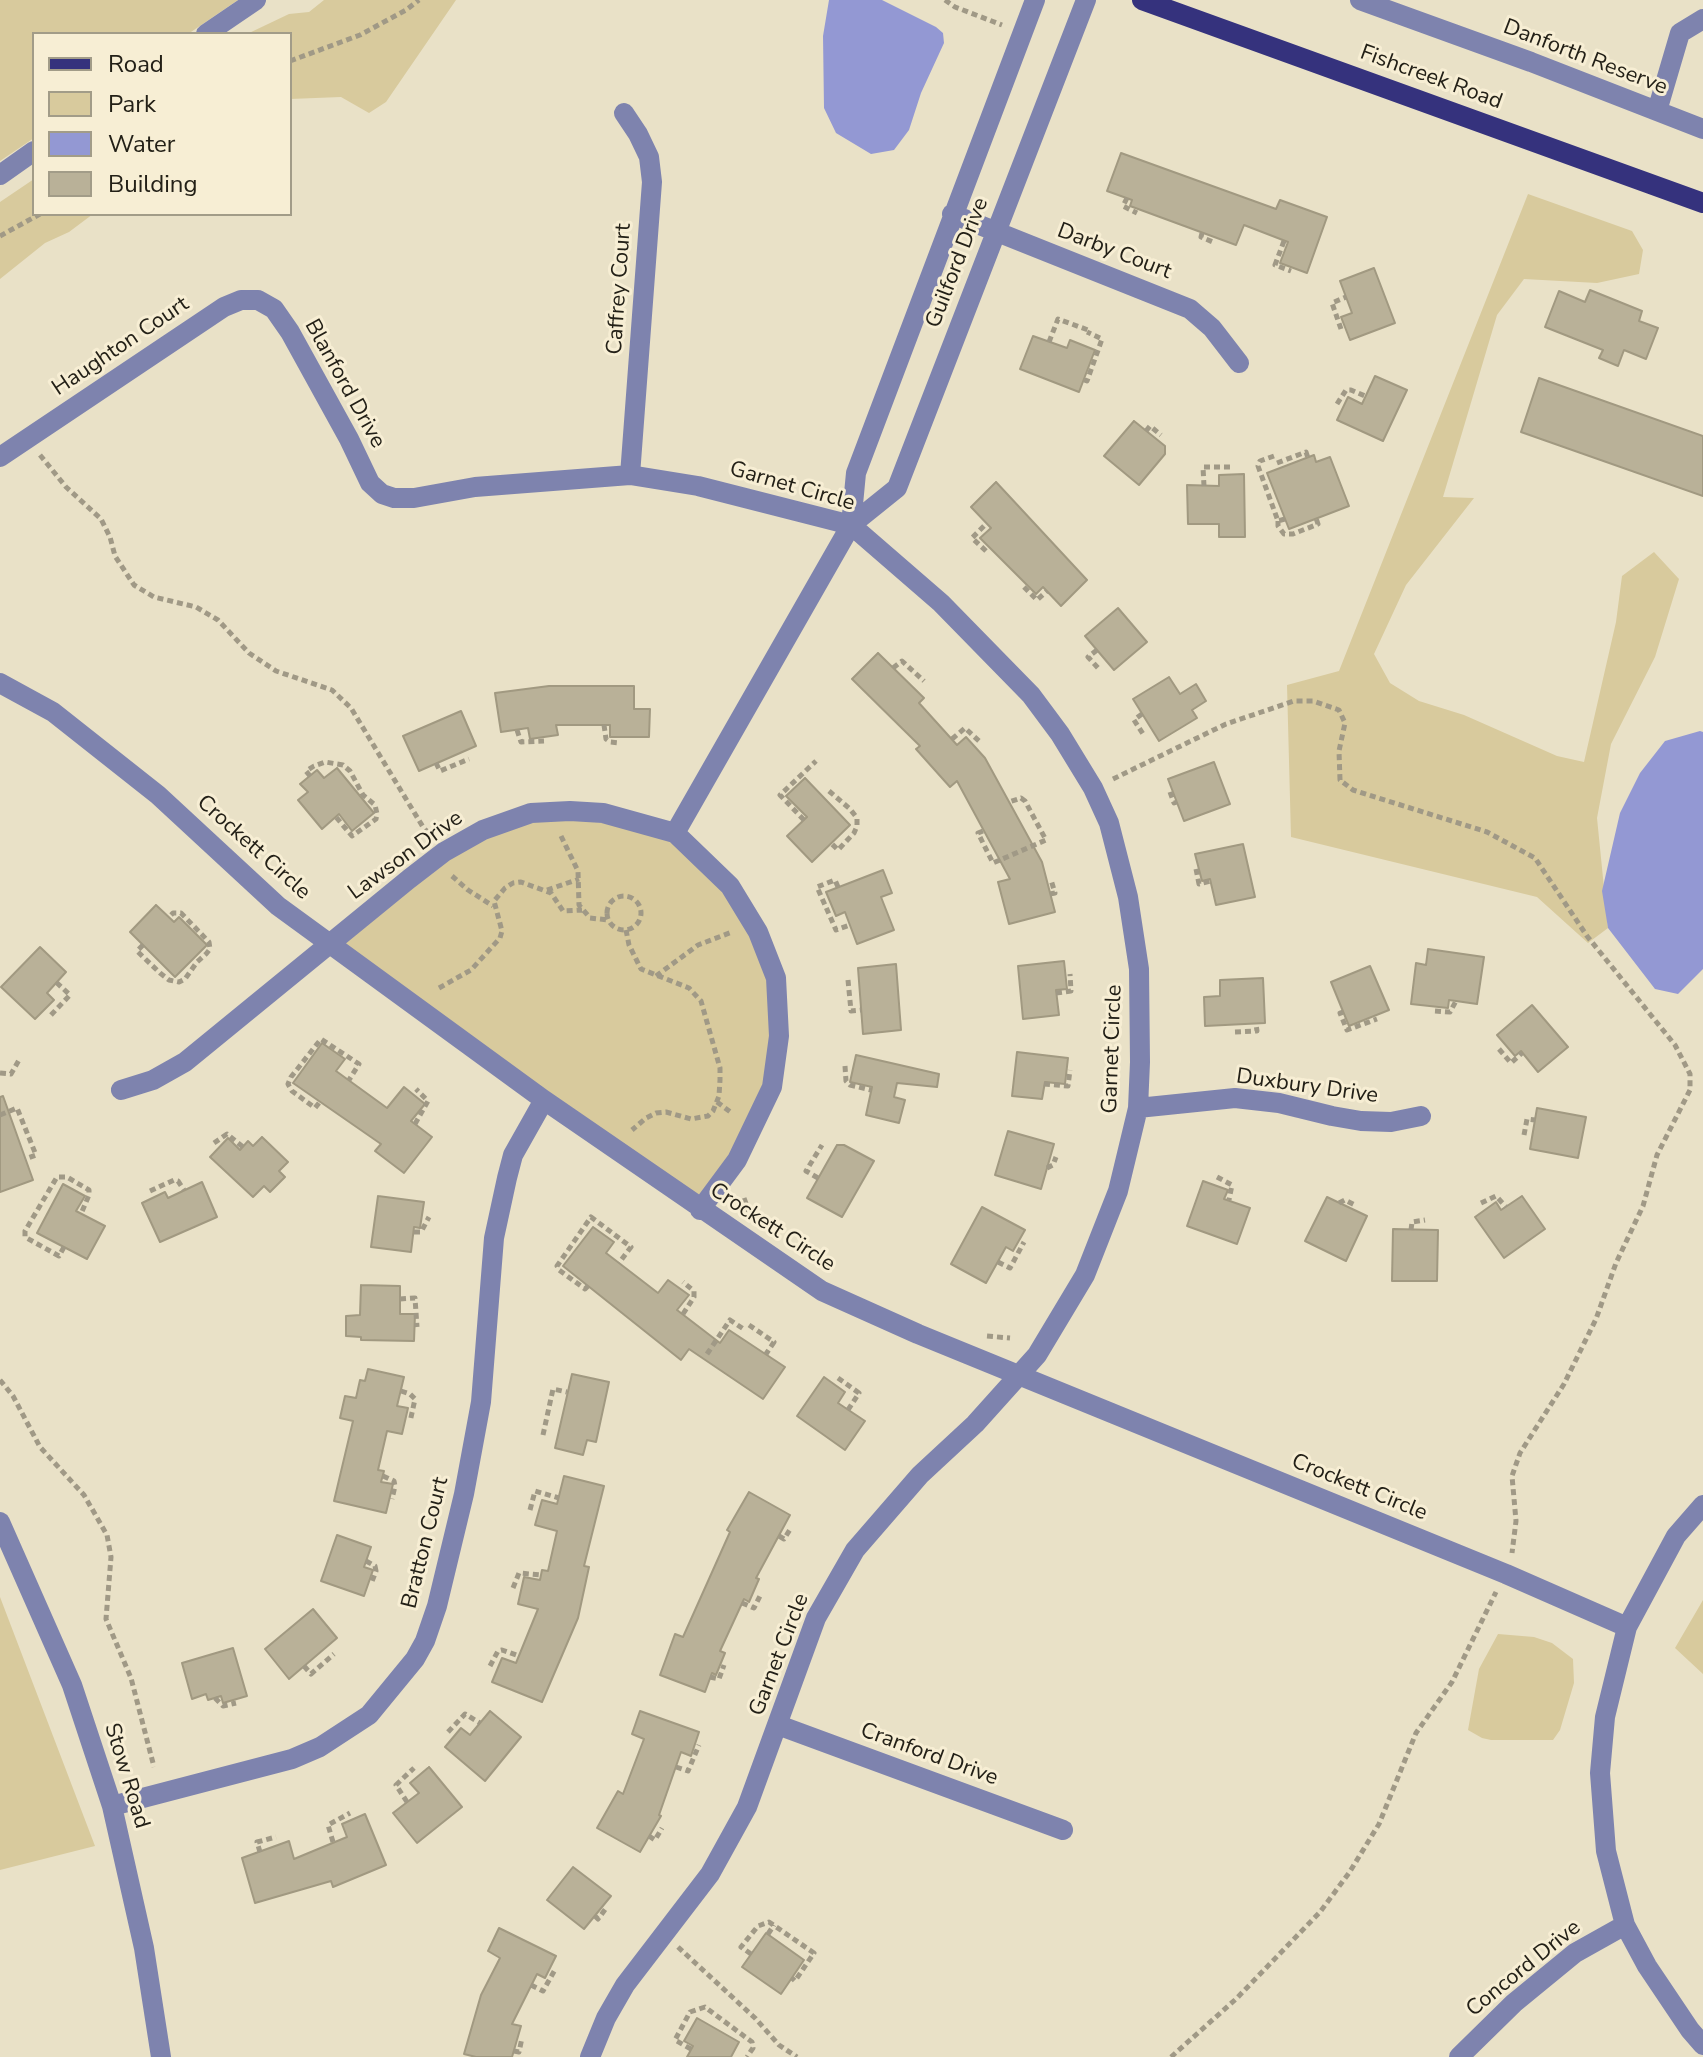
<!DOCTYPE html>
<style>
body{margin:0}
#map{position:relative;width:1703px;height:2057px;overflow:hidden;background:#e9e1c7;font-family:"Nunito Sans",sans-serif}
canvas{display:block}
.legend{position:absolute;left:32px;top:32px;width:260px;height:184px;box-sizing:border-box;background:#f7eed4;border:2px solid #a29c88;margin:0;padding:10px 14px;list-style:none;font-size:24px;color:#232017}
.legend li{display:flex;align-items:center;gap:16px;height:40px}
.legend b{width:40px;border:2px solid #a29c88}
</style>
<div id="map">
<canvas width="1703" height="2057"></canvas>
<ul class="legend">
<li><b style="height:10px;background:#35327d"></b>Road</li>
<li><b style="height:22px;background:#d8ca9d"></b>Park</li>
<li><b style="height:22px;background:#9398d3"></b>Water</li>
<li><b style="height:22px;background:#b9b198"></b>Building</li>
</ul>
</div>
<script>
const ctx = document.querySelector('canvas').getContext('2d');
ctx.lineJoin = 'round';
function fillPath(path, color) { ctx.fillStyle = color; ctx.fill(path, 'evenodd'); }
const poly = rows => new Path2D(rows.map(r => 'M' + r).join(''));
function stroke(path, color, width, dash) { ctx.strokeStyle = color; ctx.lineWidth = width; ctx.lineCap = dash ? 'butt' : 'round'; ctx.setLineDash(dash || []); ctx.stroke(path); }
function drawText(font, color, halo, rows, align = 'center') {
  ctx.font = font + ' "Nunito Sans",sans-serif'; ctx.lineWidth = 6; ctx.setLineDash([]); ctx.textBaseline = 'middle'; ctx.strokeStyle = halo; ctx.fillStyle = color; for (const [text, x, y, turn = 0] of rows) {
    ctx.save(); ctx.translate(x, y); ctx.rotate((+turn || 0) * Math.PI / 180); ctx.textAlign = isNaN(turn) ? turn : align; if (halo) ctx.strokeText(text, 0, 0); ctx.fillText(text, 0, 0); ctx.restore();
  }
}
fillPath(poly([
 [0,0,238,0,188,34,34,34,34,138,0,161],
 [324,0,456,0,386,102,369,113,341,97,290,99,290,34,247,34,289,14,309,12],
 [34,179,34,214,93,214,69,232,45,243,0,279,0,202],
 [1528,194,1632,231,1643,250,1639,274,1597,283,1524,279,1497,315,1443,497,1474,498,1406,585,1374,654,1390,683,1419,701,1464,715,1557,756,1584,762,1616,622,1622,576,1654,552,1679,579,1655,657,1611,744,1597,818,1608,928,1588,943,1537,897,1291,837,1287,685,1339,671],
 [531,813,675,833,730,886,776,978,772,1087,700,1210,330,943,409,879],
 [0,1597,95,1846,0,1870],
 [1703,1600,1703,1674,1675,1648],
 [1498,1634,1534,1637,1552,1643,1573,1659,1574,1683,1560,1730,1553,1740,1491,1740,1482,1738,1468,1730,1479,1669]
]), '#d8ca9d');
fillPath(poly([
 [829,0,882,0,936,27,943,33,944,43,921,93,909,130,894,150,871,154,836,133,824,108,823,36],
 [1700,731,1703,732,1703,969,1678,994,1655,989,1608,928,1602,891,1620,813,1640,773,1665,741]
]), '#9398d3');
const building = poly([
 [1121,153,1276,209,1280,200,1327,217,1307,273,1280,263,1288,242,1244,225,1236,245,1130,206,1132,200,1107,191,1121,153],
 [1374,268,1395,323,1350,340,1341,317,1352,313,1340,281,1374,268],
 [1590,290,1642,311,1639,321,1658,328,1646,359,1624,350,1618,366,1599,358,1603,350,1545,327,1559,291,1585,302,1590,290],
 [1033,336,1067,348,1070,340,1095,350,1079,392,1020,369,1033,336],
 [1375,376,1407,390,1383,441,1337,420,1348,397,1362,404,1375,376],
 [1539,378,1703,436,1703,496,1521,432,1539,378],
 [1134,421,1165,446,1165,454,1139,485,1104,456,1134,421],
 [1314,455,1316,462,1330,457,1349,506,1289,529,1267,473,1314,455],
 [1244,474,1245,537,1219,537,1219,524,1188,524,1187,485,1219,486,1219,475,1244,474],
 [996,482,1087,580,1061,606,1043,587,1036,594,980,538,991,528,971,507,996,482],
 [1118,608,1147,642,1114,670,1085,636,1118,608],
 [878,653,924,698,919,703,957,745,966,737,985,758,1042,862,1055,912,1009,924,998,882,1010,879,957,781,950,787,916,749,920,746,852,679,878,653],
 [1169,677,1180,694,1196,684,1206,701,1192,710,1197,718,1159,741,1133,699,1169,677],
 [549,686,634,686,634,709,650,709,649,737,610,737,610,725,556,725,558,735,530,739,528,728,501,732,495,693,549,686],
 [461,711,476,746,419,771,403,736,461,711],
 [1214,762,1230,804,1184,821,1168,779,1214,762],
 [337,768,374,813,352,831,339,814,322,829,298,800,308,792,300,784,317,770,324,778,337,768],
 [805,778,850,825,812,862,787,836,807,817,786,796,805,778],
 [1243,844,1255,897,1216,905,1210,879,1202,881,1195,854,1243,844],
 [883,870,892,893,881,897,894,930,857,944,845,912,836,916,826,892,883,870],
 [156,905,174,922,179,917,207,945,175,977,130,932,156,905],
 [40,947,66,972,47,993,54,1000,35,1019,1,987,40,947],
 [1428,949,1484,957,1477,1004,1449,1000,1448,1008,1411,1004,1416,963,1426,965,1428,949],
 [1064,961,1067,989,1056,990,1059,1015,1023,1019,1018,966,1064,961],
 [896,964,901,1030,863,1034,858,968,896,964],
 [1370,966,1389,1010,1349,1026,1331,982,1370,966],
 [1263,978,1265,1023,1205,1026,1204,997,1220,996,1220,980,1263,978],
 [1532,1005,1568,1047,1538,1072,1521,1051,1515,1056,1497,1035,1532,1005],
 [322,1043,345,1059,336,1071,387,1108,404,1087,425,1104,411,1121,432,1137,404,1173,375,1151,381,1144,293,1083,322,1043],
 [1017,1052,1068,1058,1065,1084,1045,1082,1042,1099,1012,1096,1017,1052],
 [856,1055,939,1074,937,1087,897,1083,894,1097,905,1100,899,1123,866,1115,872,1087,850,1082,856,1055],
 [3,1096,33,1180,0,1192,0,1097,3,1096],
 [1537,1108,1586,1117,1578,1158,1530,1149,1537,1108],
 [1008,1131,1054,1144,1041,1189,995,1175,1008,1131],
 [262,1137,288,1162,279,1171,285,1177,270,1192,264,1186,253,1197,210,1157,228,1138,240,1150,248,1141,253,1146,262,1137],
 [837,1145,844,1145,874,1161,842,1217,807,1198,837,1145],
 [1203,1181,1228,1190,1224,1199,1250,1208,1237,1244,1187,1226,1203,1181],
 [202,1182,217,1217,160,1242,142,1203,165,1192,168,1198,202,1182],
 [63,1184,85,1196,76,1211,105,1226,87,1259,37,1233,63,1184],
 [378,1196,424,1202,420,1228,414,1227,411,1252,371,1247,378,1196],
 [1522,1196,1545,1229,1504,1258,1475,1217,1496,1202,1501,1210,1522,1196],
 [1327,1197,1367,1216,1346,1261,1305,1241,1327,1197],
 [982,1207,1025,1230,1013,1251,1006,1247,986,1283,951,1264,982,1207],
 [593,1227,614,1242,606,1253,658,1293,668,1280,689,1295,677,1310,720,1343,729,1330,785,1367,763,1399,689,1349,681,1360,563,1266,593,1227],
 [1393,1229,1438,1230,1437,1281,1392,1281,1393,1229],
 [361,1285,400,1286,400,1314,415,1314,414,1341,361,1340,361,1337,346,1336,346,1316,360,1315,361,1285],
 [368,1369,404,1377,397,1406,408,1408,402,1434,387,1431,378,1470,384,1471,381,1482,393,1484,386,1513,334,1501,353,1421,340,1418,345,1396,356,1398,360,1380,365,1381,368,1369],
 [572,1374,609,1382,596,1442,587,1440,583,1455,555,1448,572,1374],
 [824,1377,845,1392,838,1403,865,1421,845,1450,797,1416,824,1377],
 [564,1476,604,1486,584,1566,589,1567,578,1618,542,1702,492,1682,502,1658,516,1663,538,1609,518,1604,524,1577,540,1580,542,1570,548,1571,557,1531,535,1525,542,1500,557,1504,564,1476],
 [749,1492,790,1515,756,1578,759,1579,749,1602,744,1599,720,1651,725,1653,716,1675,712,1673,705,1692,660,1675,675,1634,683,1637,730,1532,727,1530,749,1492],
 [337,1535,371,1547,364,1567,373,1570,364,1596,321,1581,337,1535],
 [313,1609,337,1638,289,1679,265,1649,313,1609],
 [233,1648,247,1696,223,1703,221,1696,208,1700,206,1694,192,1699,182,1663,233,1648],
 [490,1711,521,1737,485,1781,445,1747,461,1728,470,1735,490,1711],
 [640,1711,699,1732,691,1756,681,1752,659,1815,661,1816,640,1852,597,1828,618,1791,623,1794,644,1739,632,1734,640,1711],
 [429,1767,462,1807,417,1843,393,1813,419,1793,410,1783,429,1767],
 [365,1814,386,1865,333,1887,331,1881,255,1903,242,1858,289,1841,294,1859,347,1837,342,1824,365,1814],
 [573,1867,611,1896,584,1929,547,1900,573,1867],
 [499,1928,556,1956,545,1978,537,1974,512,2024,521,2026,512,2057,476,2057,464,2054,481,1995,500,1958,488,1951,499,1928],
 [766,1933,804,1960,781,1994,742,1967,766,1933],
 [697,2018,739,2042,731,2057,687,2057,693,2046,684,2041,697,2018]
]);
fillPath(building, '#b9b198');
stroke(building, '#a19981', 2);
stroke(poly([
 [945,0,955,7,1002,25],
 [290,61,360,35,406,10,419,0],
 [1127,198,1123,206,1137,213],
 [1202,233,1201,237,1213,242],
 [0,236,40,214],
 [1284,241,1275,265,1291,271],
 [1341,329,1332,303,1346,297],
 [1049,342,1058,319,1088,330],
 [1084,380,1087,381,1102,339,1087,332],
 [1337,404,1346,390,1351,390,1365,396],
 [1146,431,1150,426,1161,435],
 [40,455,66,487,101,519,110,537,115,556,134,585,154,597,196,607,218,620,249,653,276,671,332,690,351,708,423,827,431,836],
 [1274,456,1260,461,1258,466,1278,521,1285,519],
 [1277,463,1306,452,1308,458],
 [1204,486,1203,467,1232,467],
 [1278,521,1278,526,1284,534,1293,534,1318,524,1316,518],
 [986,551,972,538,987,523],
 [1024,587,1037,600,1047,591],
 [1097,650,1088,657,1098,668],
 [893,668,902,661,924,681],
 [1142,714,1134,720,1143,734],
 [604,725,606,739,610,742,620,743],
 [517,730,521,742,544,741],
 [952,739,965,728,979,741],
 [436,763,440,771,469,759],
 [310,776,306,771,314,766,325,762,343,765,350,771,363,795,375,805,377,814,376,819,352,836,336,817],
 [1113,779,1226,724,1294,701,1313,701,1339,710,1345,723,1339,751,1340,780,1353,790,1487,832,1535,858,1587,936,1675,1045,1690,1074,1690,1090,1657,1155,1643,1206,1616,1263,1596,1319,1564,1384,1520,1453,1512,1476,1516,1521,1512,1553],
 [829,791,850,809,857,818,857,826,854,833,838,850,831,843],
 [1170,792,1174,803,1177,802],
 [804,820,780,795,816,761],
 [983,831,978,833,993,863,1046,840,1025,801,1021,798,1009,802],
 [561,836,578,871,579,905,590,918,608,920],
 [1196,869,1199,884,1211,881],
 [452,876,468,890,493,906],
 [838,887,835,880,817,887,836,930,850,925],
 [547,890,579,879],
 [1050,894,1055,893,1051,880],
 '607 913a17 17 0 1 1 34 0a17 17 0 1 1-34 0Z',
 [626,930,629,945,641,969,689,988,701,1001,720,1068,720,1080,719,1096,713,1111,708,1116,691,1119,666,1112,656,1113,646,1118,632,1130],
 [143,945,137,951,160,973,169,980,179,982,185,979,197,962,206,954,210,949,209,942,181,913,173,913,169,917],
 [656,976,698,945,732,932],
 [848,980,851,1011,861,1010],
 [439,988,471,970,500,938,502,931,494,901,505,888,513,883,521,882,551,893,563,911,582,910],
 [1056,993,1071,991,1070,974],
 [1435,1011,1450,1012,1456,1001],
 [1343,1012,1340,1013,1347,1030,1377,1019],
 [51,1015,70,995,56,982],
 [1235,1032,1257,1031,1256,1024],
 [1499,1049,1511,1063,1522,1053],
 [845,1066,846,1081,850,1085,871,1090],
 [0,1073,11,1074,19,1060],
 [1044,1084,1068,1086,1070,1070],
 [717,1102,733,1114],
 [319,1103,315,1108,292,1091,288,1084,291,1077,321,1039,359,1064,349,1080],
 [0,1115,17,1108,36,1155,25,1159],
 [415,1124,428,1101,416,1089],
 [1524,1135,1527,1119,1535,1120],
 [214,1143,227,1134,243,1147],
 [1047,1168,1053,1165,1056,1157],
 [1217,1177,1232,1185,1229,1200],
 [818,1178,806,1171,822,1145],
 [150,1191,174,1180,178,1181,184,1190],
 [744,1198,749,1212],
 [1339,1203,1345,1200,1355,1205],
 [1481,1203,1496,1196,1506,1207],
 [1411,1230,1412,1222,1425,1220],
 [414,1232,421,1232,429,1217],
 [64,1247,59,1256,25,1237,25,1231,57,1177,67,1177,89,1190,89,1195,81,1214],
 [998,1262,1010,1268,1024,1242],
 [588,1286,585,1289,559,1270,557,1266,591,1217,631,1247,619,1263],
 [400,1299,415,1298,417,1327],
 [683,1314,694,1297,694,1291,683,1282],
 [749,1325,774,1342,766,1354],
 [987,1336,1010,1338],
 [707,1354,730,1320,745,1330],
 [838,1378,859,1393,848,1410],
 [0,1380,13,1396,40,1447,84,1495,107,1535,111,1557,106,1619,131,1678,154,1767],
 [401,1391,410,1394,415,1399,410,1422],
 [543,1435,553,1389,567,1392],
 [383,1476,394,1481,395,1486,392,1499],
 [530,1510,535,1491,559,1498],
 [779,1536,784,1539,791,1528],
 [366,1561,375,1566,376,1571,371,1584],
 [513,1588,519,1573,541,1575],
 [742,1603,754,1608,761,1594],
 [304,1666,311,1674,334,1654],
 [490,1666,498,1651,502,1650,519,1656],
 [710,1677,719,1679,724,1665],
 [215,1698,223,1706,236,1703],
 [448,1732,465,1714,480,1723],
 [676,1767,688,1771,699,1745],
 [407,1802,396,1785,414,1768],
 [649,1836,655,1840,662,1828],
 [333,1842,328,1825,350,1813],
 [260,1852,257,1842,276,1837],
 [595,1916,598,1919,607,1907],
 [768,1934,774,1925],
 [678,1947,755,2018,779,2045,797,2057],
 [751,1954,741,1947,758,1926,769,1922,814,1953,795,1981,792,1978],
 [531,1985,543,1991,556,1968],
 [691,2049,675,2040,690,2012,705,2007,752,2042,753,2048,747,2057],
 [514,2051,519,2052,522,2038],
 [1171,2057,1236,1999,1320,1912,1349,1873,1379,1824,1416,1733,1452,1682,1496,1592]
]), '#a09986', 5, [6, 4]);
stroke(poly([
 [1360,0,1531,62,1703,129],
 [206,34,256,0],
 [1657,111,1680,33,1703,19],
 [624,113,638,134,649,157,652,182,630,475],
 [0,175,34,151],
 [952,214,1190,309,1212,328,1239,363],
 [0,457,224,307,241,300,258,300,274,309,290,332,349,439,370,483,382,494,394,498,414,498,475,487,630,475,698,486,851,525,941,603,1031,695,1060,734,1093,788,1109,823,1128,897,1139,969,1140,1062,1138,1108,1118,1191,1085,1275,1037,1355,975,1424,920,1475,855,1550,816,1618,747,1807,710,1874,625,1985,606,2018,590,2057],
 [851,525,856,473,1035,0],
 [0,683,53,712,158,795,278,906,544,1100,822,1291,918,1334,1506,1574,1627,1627],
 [675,833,851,525,897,488,1086,0],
 [121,1090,153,1080,185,1062,409,879,444,852,483,830,531,813,570,811,603,813,675,833,730,886,758,932,776,978,779,1036,772,1087,737,1160,700,1210],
 [1138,1108,1235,1098,1279,1103,1332,1116,1361,1121,1391,1122,1421,1116],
 [1703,1505,1676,1536,1627,1627,1605,1717,1600,1773,1606,1851,1625,1925,1647,1966,1690,2030,1703,2045],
 [0,1522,72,1685,112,1806,144,1948,161,2057],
 [778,1725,1063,1830],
 [112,1806,292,1759,320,1747,369,1715,415,1659,425,1641,437,1606,464,1494,481,1402,494,1238,507,1178,513,1155,544,1100],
 [1459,2057,1514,2003,1575,1953,1625,1925]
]), '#7e83ae', 20);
stroke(poly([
 [1142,0,1703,203]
]), '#35327d', 20);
drawText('22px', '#232017', '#f7eed4', [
 ["Danforth Reserve",1585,58,21],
 ["Fishcreek Road",1431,78,20],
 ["Darby Court",1114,252,21],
 ["Guilford Drive",958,263,-69],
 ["Caffrey Court",620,289,-86],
 ["Haughton Court",121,347,-34],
 ["Blanford Drive",344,384,61],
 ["Garnet Circle",792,487,16],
 ["Crockett Circle",253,848,42],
 ["Lawson Drive",406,856,-36],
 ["Garnet Circle",1113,1049,-88],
 ["Duxbury Drive",1307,1087,8],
 ["Crockett Circle",772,1228,33],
 ["Crockett Circle",1359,1488,22],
 ["Bratton Court",426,1543,-76],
 ["Garnet Circle",780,1655,-69],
 ["Cranford Drive",929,1755,20],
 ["Stow Road",126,1776,73],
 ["Concord Drive",1524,1969,-39]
]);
</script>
